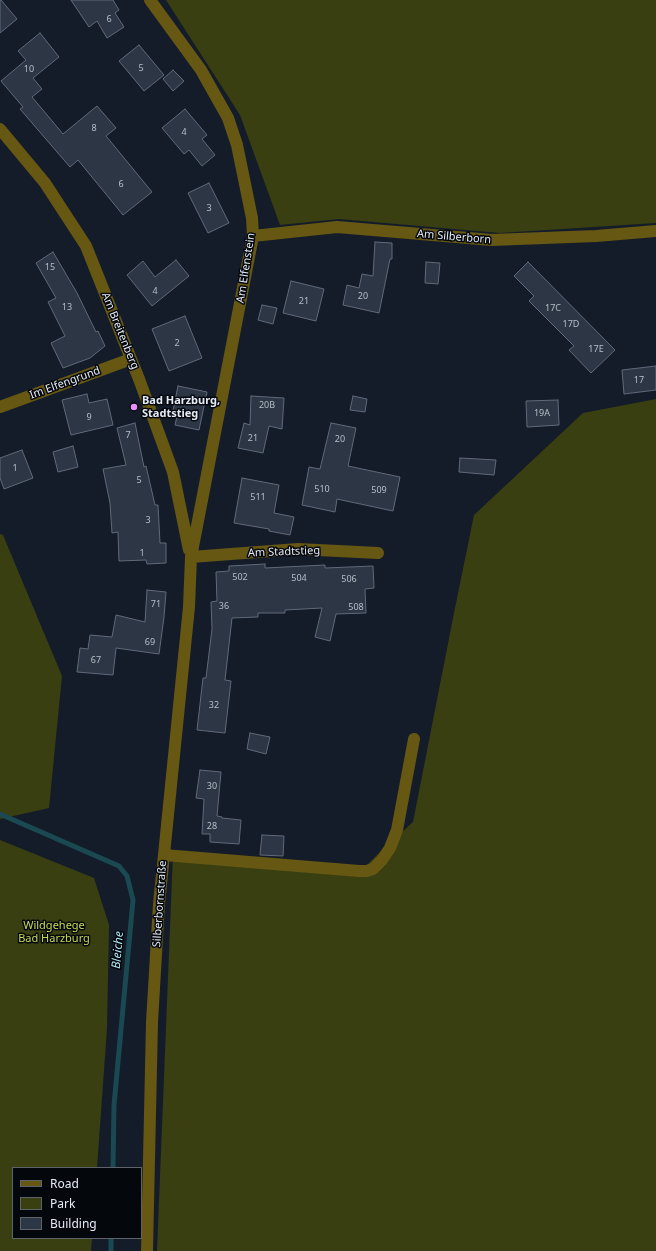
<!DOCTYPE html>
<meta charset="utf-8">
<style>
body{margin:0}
#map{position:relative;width:656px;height:1251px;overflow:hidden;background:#141c29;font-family:"Noto Sans",sans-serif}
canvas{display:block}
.legend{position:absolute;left:12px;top:1167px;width:130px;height:72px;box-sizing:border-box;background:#04070c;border:1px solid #5e6269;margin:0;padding:5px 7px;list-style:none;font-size:12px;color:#e5ebf5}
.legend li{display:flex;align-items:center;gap:8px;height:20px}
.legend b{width:20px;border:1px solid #5e6269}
</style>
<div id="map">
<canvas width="656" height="1251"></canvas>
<ul class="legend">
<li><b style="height:5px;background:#665713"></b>Road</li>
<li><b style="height:11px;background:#393f11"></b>Park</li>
<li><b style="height:11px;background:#2d3644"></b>Building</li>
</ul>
</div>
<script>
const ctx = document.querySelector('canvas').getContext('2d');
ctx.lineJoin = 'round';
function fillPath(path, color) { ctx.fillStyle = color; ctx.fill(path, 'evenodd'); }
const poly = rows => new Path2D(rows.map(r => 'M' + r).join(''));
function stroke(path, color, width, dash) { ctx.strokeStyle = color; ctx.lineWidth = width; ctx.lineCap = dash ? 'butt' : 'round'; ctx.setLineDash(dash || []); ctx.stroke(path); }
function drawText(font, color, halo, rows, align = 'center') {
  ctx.font = font + ' "Noto Sans",sans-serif'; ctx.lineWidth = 3; ctx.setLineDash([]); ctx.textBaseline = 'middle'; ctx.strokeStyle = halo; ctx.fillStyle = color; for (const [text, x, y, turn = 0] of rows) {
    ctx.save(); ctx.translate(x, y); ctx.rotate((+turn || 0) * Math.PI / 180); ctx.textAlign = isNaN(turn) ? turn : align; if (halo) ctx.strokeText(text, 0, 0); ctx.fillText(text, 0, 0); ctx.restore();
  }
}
fillPath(poly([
 [166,0,656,0,656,223,500,233,339,219,280,225,240,115],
 [656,399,656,1251,157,1251,173,853,364,868,382,850,413,822,455,608,474,515,583,413],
 [0,534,3,535,62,676,49,808,0,819],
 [0,840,94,878,109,925,107,1028,97,1168,13,1168,13,1238,92,1238,91,1251,0,1251]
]), '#393f11');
stroke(poly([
 [0,814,119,866,127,876,133,900,114,1105,113,1168],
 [111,1251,111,1238]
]), '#1a4951', 5);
const building = poly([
 [0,0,1,0,17,19,0,33,0,0],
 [71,0,113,0,119,10,115,13,124,27,107,38,97,21,89,27,71,0],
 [40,33,59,57,33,78,42,89,32,97,63,134,97,106,116,128,106,136,152,192,123,215,78,160,70,167,20,109,23,107,1,81,26,60,18,51,40,33],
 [139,45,164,75,144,91,119,61,139,45],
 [173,70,184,81,173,91,163,79,173,70],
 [185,109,207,135,202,139,215,155,202,166,189,150,184,154,162,128,185,109],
 [209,183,229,223,208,233,188,193,209,183],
 [375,242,392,243,392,259,390,259,379,313,343,305,347,285,359,288,362,274,373,276,375,242],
 [53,252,77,293,96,332,98,331,105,346,90,358,63,368,51,343,65,336,48,302,56,298,36,263,53,252],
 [176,260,189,276,152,306,127,275,143,261,155,277,176,260],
 [426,262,440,263,438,284,425,283,426,262],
 [528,262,615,350,591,373,569,350,574,346,529,301,534,296,514,276,528,262],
 [291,281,324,289,316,321,283,313,291,281],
 [262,305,277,308,273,324,258,320,262,305],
 [185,316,202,358,169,371,152,329,185,316],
 [656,366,656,390,624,394,622,370,656,366],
 [178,386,207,392,199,430,175,425,178,412,173,411,178,386],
 [87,394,89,403,107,399,113,425,71,435,62,400,87,394],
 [251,396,284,398,282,429,269,426,263,453,238,448,244,423,250,425,251,396],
 [353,396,367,399,365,412,350,410,353,396],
 [558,400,559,425,527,427,526,401,558,400],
 [135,423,144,467,146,466,155,505,158,505,160,543,166,543,166,563,147,564,146,560,119,561,118,532,112,533,110,503,103,469,126,465,117,428,135,423],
 [331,423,356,428,348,466,400,477,393,511,337,499,335,512,302,505,309,467,320,469,331,423],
 [73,446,78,467,58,472,53,452,73,446],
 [22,450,33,478,4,489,0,478,0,458,22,450],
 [460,458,496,460,494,475,459,472,460,458],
 [242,478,279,485,274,513,294,517,290,535,269,531,269,529,234,523,242,478],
 [265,564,265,568,325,565,325,568,373,566,374,588,365,589,366,613,336,614,330,641,315,637,322,608,285,610,285,613,258,613,258,617,232,618,225,680,231,681,225,733,197,730,203,678,206,678,212,629,211,602,217,601,216,572,229,571,229,566,265,564],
 [147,590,166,592,164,617,159,654,116,648,113,675,77,672,80,648,88,649,90,635,112,637,116,615,145,622,147,590],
 [250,733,270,737,266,754,247,749,250,733],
 [200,770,221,772,217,816,222,817,222,818,241,820,239,844,210,842,210,834,202,834,204,799,196,798,200,770],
 [262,835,284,836,283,856,260,855,262,835]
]);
fillPath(building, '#2d3644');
stroke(building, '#606a7a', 1);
stroke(poly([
 [0,129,45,183,86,246,139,379,173,472,189,550],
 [253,236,337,227,492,240,596,236,656,231],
 [0,407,131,359],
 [191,557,298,549,378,553],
 [164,855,359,871,367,871,373,869,382,860,390,848,397,830,414,739],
 [147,1251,152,1022,159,904,189,607,191,557,253,236,252,218,237,145,228,118,201,70,150,0]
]), '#665713', 12);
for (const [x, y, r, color] of [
 [134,407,4,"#e88eff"]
]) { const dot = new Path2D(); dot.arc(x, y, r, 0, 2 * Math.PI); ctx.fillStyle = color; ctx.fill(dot); stroke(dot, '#04070c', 1.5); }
drawText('9px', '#b7bec9', null, [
 ["6",109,19],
 ["5",141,68],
 ["10",29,69],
 ["8",94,128],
 ["4",184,132],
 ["6",121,184],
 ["3",209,208],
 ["15",50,267],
 ["4",155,291],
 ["20",363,296],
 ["21",304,301],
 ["13",67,307],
 ["17C",553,308],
 ["17D",571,324],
 ["2",177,343],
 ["17E",596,349],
 ["17",639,380],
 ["20B",267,405],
 ["19A",542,413],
 ["9",89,417],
 ["7",128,435],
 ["21",253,438],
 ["20",340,439],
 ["1",15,468],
 ["5",139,480],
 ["510",322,489],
 ["509",379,490],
 ["511",258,497],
 ["3",148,520],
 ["1",142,553],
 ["502",240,577],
 ["504",299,578],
 ["506",349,579],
 ["71",156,604],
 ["36",224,606],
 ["508",356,607],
 ["69",150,642],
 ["67",96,660],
 ["32",214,705],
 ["30",212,786],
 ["28",212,826]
]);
drawText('11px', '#e5ebf5', '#04070c', [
 ["Am Silberborn",454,237,5],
 ["Am Elfenstein",246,268,-81],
 ["Am Breitenberg",120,331,68],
 ["Im Elfengrund",65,383,-20],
 ["Am Stadtstieg",284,552,-2],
 ["Silberbornstraße",160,904,-86]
]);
drawText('bold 11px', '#e5ebf5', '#04070c', [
 ["Bad Harzburg,",142,401],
 ["Stadtstieg",142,414]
], 'left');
drawText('11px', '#c8db54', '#04070c', [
 ["Wildgehege",54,926],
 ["Bad Harzburg",54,939]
]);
drawText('italic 12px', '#adeaf6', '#04070c', [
 ["Bleiche",118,950,-85]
]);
</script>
